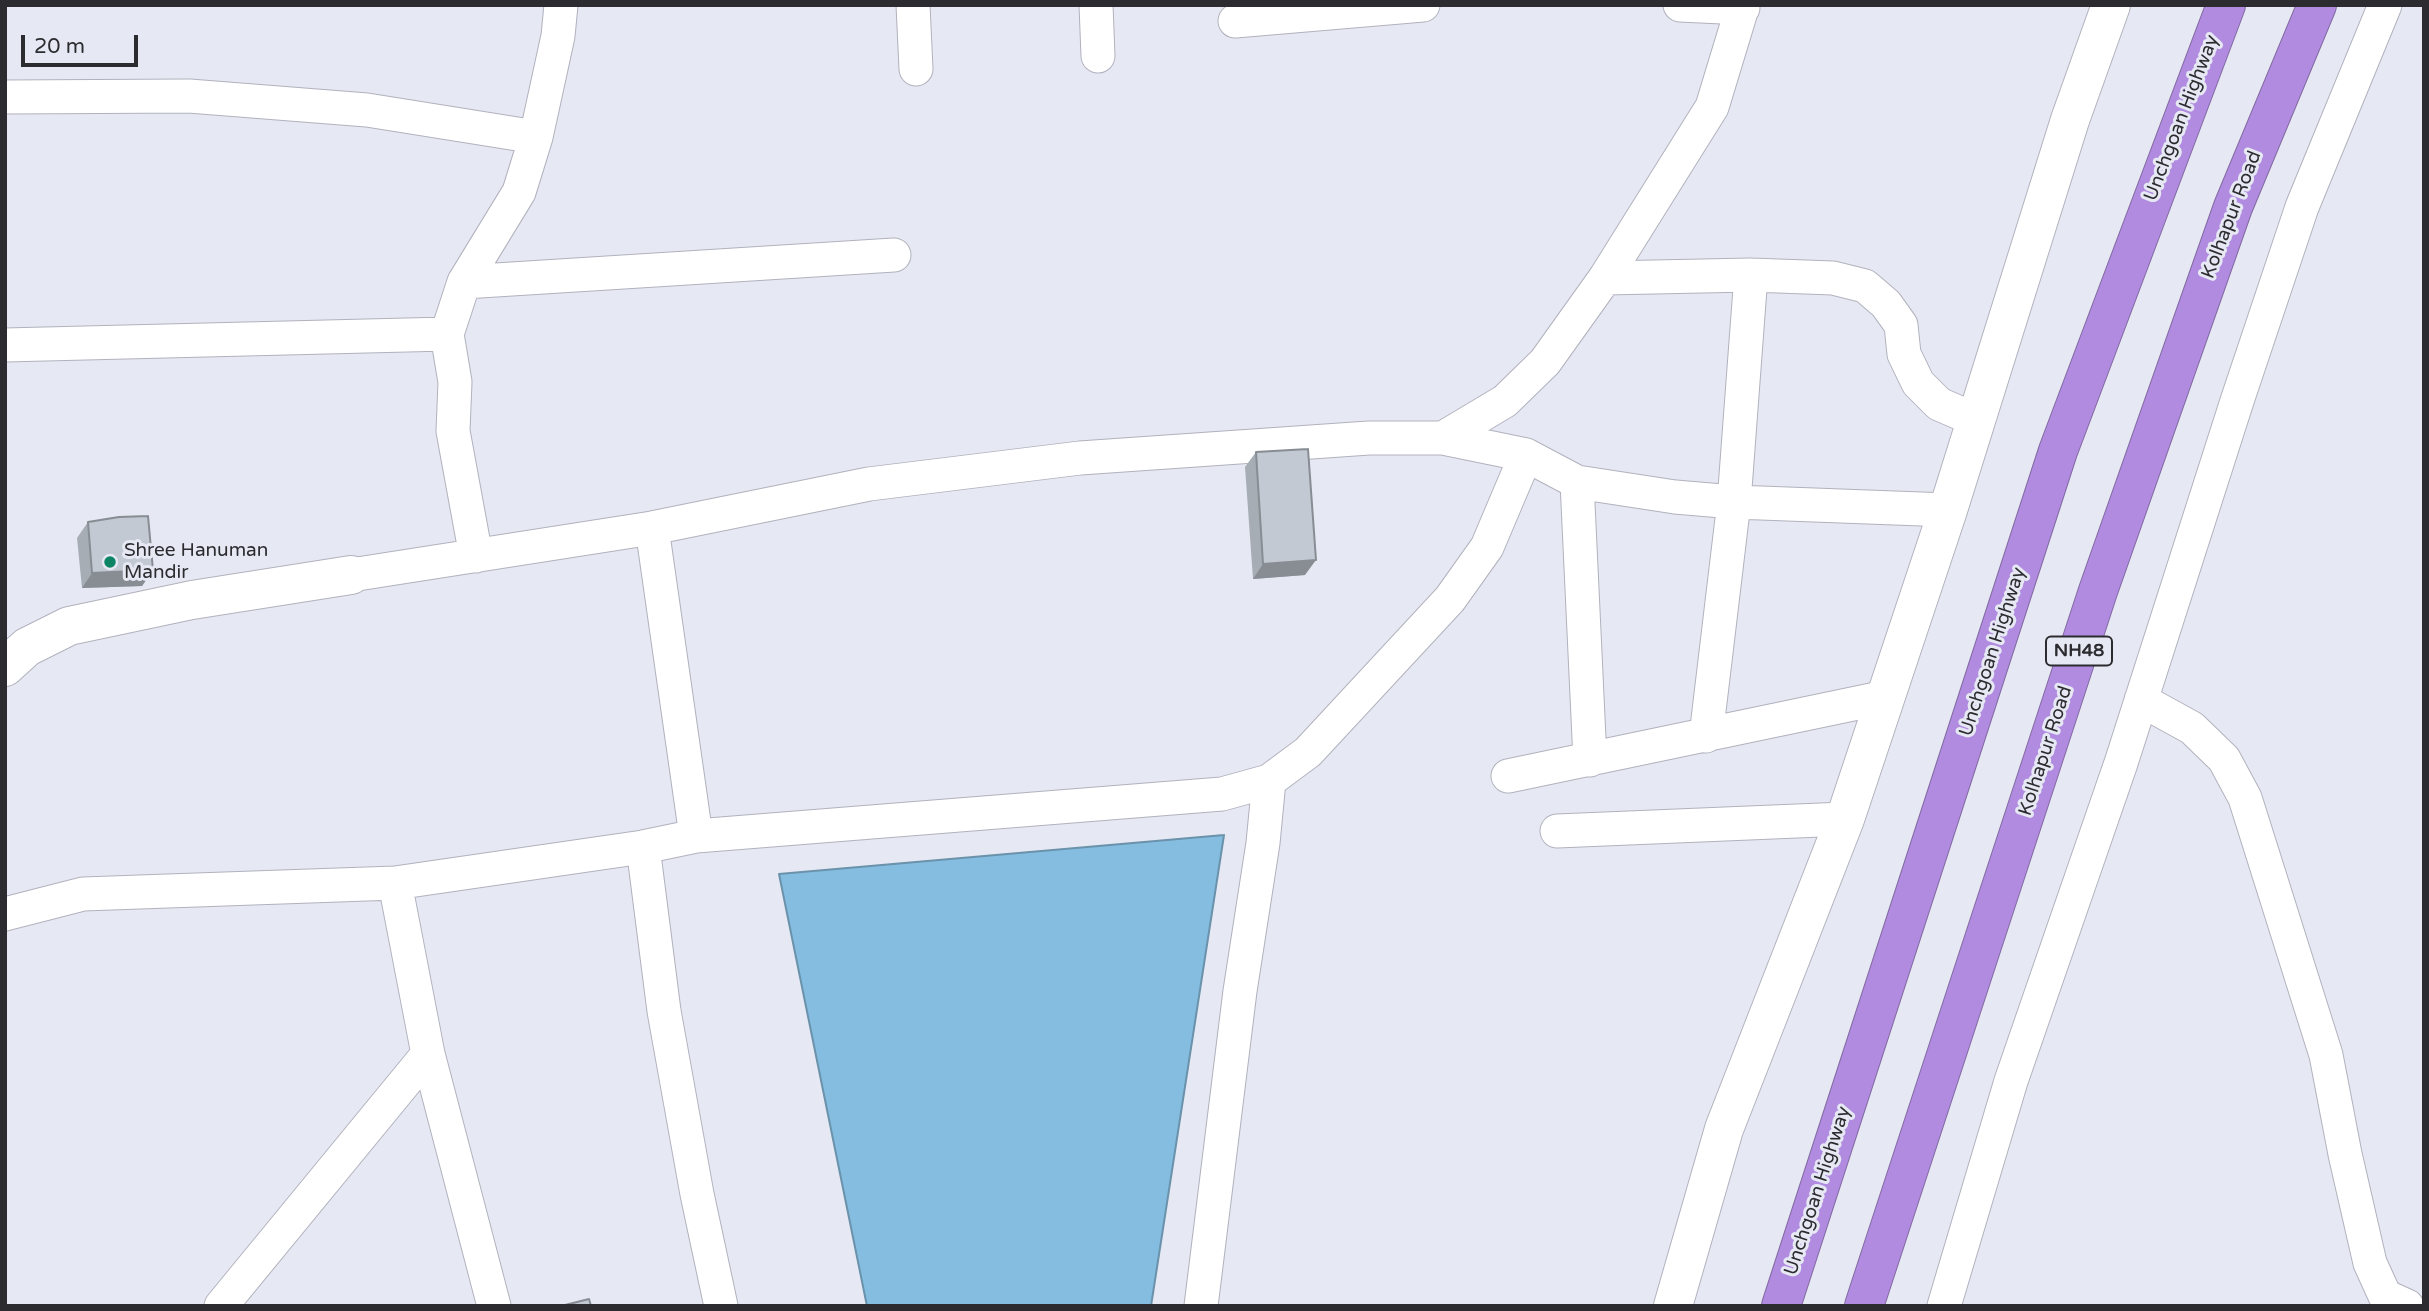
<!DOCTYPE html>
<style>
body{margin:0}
#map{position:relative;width:2429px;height:1311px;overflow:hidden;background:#e6e8f3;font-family:"Varela Round",sans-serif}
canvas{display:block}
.frame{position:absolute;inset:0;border:7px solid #2c2c30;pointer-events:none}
.scale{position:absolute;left:21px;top:35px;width:117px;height:32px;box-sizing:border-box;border:4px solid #2c2c30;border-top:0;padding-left:9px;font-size:21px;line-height:24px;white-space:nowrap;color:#2c2c30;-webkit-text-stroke:5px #e6e8f3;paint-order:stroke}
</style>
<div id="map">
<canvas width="2429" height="1311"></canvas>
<div class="frame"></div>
<div class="scale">20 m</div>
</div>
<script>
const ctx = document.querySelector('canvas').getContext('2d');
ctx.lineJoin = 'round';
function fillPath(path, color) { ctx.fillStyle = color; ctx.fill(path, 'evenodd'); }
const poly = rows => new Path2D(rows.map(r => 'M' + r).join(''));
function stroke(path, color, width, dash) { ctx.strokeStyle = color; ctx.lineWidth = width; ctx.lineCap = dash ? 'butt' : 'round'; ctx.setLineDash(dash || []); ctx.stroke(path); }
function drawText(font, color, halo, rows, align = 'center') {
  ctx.font = font + ' "Varela Round",sans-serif'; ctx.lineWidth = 6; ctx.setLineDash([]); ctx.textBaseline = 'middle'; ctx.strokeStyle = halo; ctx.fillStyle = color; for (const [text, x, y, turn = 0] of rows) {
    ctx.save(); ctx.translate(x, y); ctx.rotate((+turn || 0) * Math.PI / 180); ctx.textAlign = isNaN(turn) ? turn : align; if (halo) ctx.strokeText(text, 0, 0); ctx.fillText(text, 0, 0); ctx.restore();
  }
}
const water = poly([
 [1224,835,1151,1306,867,1306,779,874,1224,835]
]);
fillPath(water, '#85bde0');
stroke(water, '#6a92ab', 2);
const street = poly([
 [913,5,916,69],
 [1096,5,1098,56],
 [1680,5,1743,8],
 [1235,21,1423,5],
 [5,97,189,96,367,110,536,137],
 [1605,278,1751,275,1833,278,1865,286,1886,304,1901,325,1904,354,1918,383,1939,404,1976,420],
 [464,282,894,255],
 [5,345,447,334],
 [1443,438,1505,401,1545,362,1605,278,1712,107,1743,5],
 [1577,482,1590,760],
 [652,528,696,836],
 [476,556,453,431,455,382,447,334,464,282,519,192,536,137,558,36,561,5],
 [351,575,652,528,869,484,1080,458,1369,438,1443,438,1526,455,1577,482,1675,497,1734,502,1948,510],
 [2141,700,2192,728,2224,759,2245,798,2326,1055,2345,1154,2370,1263,2385,1296,2407,1306],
 [1706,736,1734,502,1751,275],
 [1508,776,1886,697],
 [1557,831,1845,819],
 [643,847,664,1011,697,1194,721,1306],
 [395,883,428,1054,494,1306],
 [5,914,83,894,395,883,643,847,696,836,1222,794,1269,781,1308,752,1450,599,1487,547,1526,455],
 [221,1306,428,1054],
 [1201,1306,1240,991,1263,843,1269,781],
 [1944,1306,2011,1081,2121,763,2237,401,2302,207,2385,5]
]);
const secondary = poly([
 [5,667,27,647,69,626,192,600,351,575],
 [1673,1306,1724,1129,1845,819,1948,510,2070,120,2111,5]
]);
const highway = poly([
 [1781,1306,2058,451,2226,5],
 [1864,1306,2098,591,2233,207,2317,5]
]);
stroke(street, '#b1b2bd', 35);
stroke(secondary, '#b1b2bd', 40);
stroke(highway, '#826aa2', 40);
stroke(street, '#fff', 33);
stroke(secondary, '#fff', 38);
stroke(highway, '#b18be0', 38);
fillPath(poly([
 [1256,452,1305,575,1253,579,1245,467],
 [88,522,153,570,142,586,82,588,77,538]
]), '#a7adb5');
fillPath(poly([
 [1316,560,1305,575,1253,579,1263,564],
 [153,570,142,586,82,588,92,573]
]), '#888d93');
const building = poly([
 [1308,449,1316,560,1263,564,1256,452,1308,449],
 [148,516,153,570,92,573,88,522,119,517,148,516],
 [589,1299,591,1306,561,1306,589,1299]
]);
fillPath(building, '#c2c9d2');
stroke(building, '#888d93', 2);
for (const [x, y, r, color] of [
 [110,562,7,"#0d8565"]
]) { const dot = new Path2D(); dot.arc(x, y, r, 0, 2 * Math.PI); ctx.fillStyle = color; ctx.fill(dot); stroke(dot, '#e6e8f3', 2.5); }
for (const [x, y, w] of [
 [2079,651,66]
]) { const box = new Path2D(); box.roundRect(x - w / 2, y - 14.5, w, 29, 5); ctx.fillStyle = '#e6e8f3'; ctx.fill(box); stroke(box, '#2c2c30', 2); }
drawText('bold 18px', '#2c2c30', null, [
 ["NH48",2079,651]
]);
drawText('19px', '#2c2c30', '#e6e8f3', [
 ["Unchgoan Highway",2182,118,-69],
 ["Kolhapur Road",2232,215,-69],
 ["Unchgoan Highway",1993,652,-72],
 ["Kolhapur Road",2046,751,-72],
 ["Unchgoan Highway",1818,1191,-72]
]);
drawText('19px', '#2c2c30', '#e6e8f3', [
 ["Shree Hanuman",124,551],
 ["Mandir",124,573]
], 'left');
</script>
